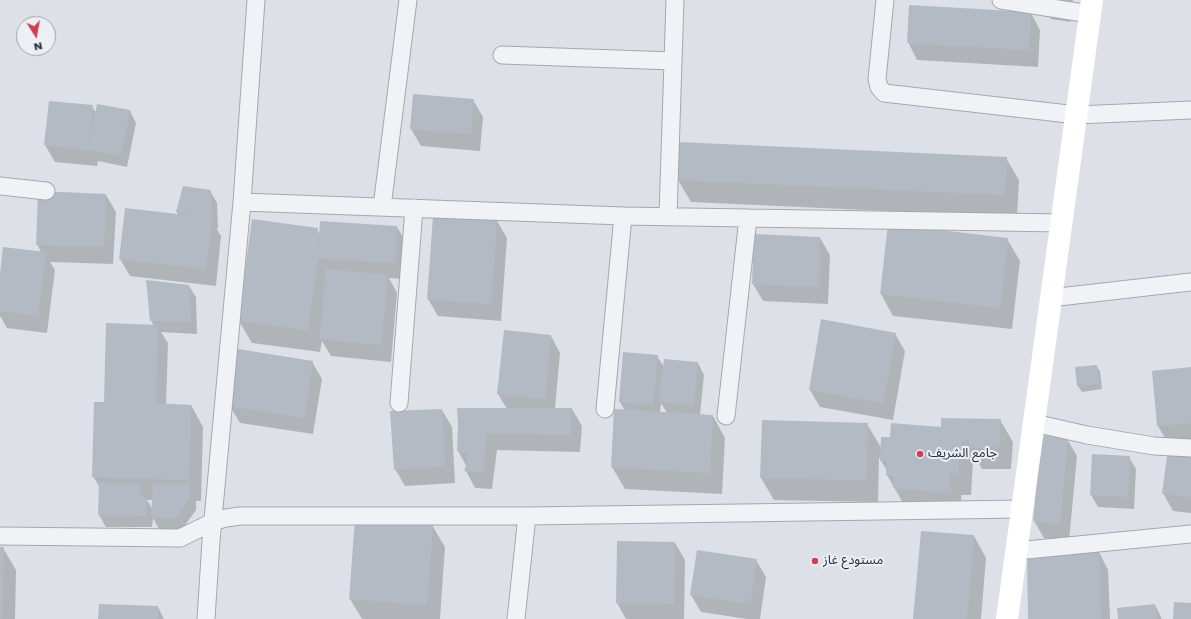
<!DOCTYPE html>
<meta charset="utf-8">
<style>
body{margin:0}
#map{position:relative;width:1191px;height:619px;overflow:hidden;background:#dde1e7;font-family:Poppins,sans-serif}
canvas{display:block}
.north{position:absolute;left:16px;top:16px;width:40px;height:40px;box-sizing:border-box;background:#ecf0f5;border:1px solid #9da3ac;border-radius:50%;rotate:169deg;font-size:11px;font-weight:700;line-height:16px;text-align:center;color:#262f3e}
.north::after{content:'';display:block;margin:auto;width:14px;height:18px;background:#cf3e53;clip-path:polygon(50% 0,100% 100%,50% 72%,0 100%)}
</style>
<div id="map">
<canvas width="1191" height="619"></canvas>
<div class="north">N</div>
</div>
<script>
const ctx = document.querySelector('canvas').getContext('2d');
ctx.lineJoin = 'round';
function fillPath(path, color) { ctx.fillStyle = color; ctx.fill(path, 'evenodd'); }
const poly = rows => new Path2D(rows.map(r => 'M' + r).join(''));
function stroke(path, color, width, dash) { ctx.strokeStyle = color; ctx.lineWidth = width; ctx.lineCap = dash ? 'butt' : 'round'; ctx.setLineDash(dash || []); ctx.stroke(path); }
function drawText(font, color, halo, rows, align = 'center') {
  ctx.font = font + ' Poppins,"Noto Sans Arabic",sans-serif'; ctx.lineWidth = 4; ctx.setLineDash([]); ctx.textBaseline = 'middle'; ctx.strokeStyle = halo; ctx.fillStyle = color; for (const [text, x, y, turn = 0] of rows) {
    ctx.save(); ctx.translate(x, y); ctx.rotate((+turn || 0) * Math.PI / 180); ctx.textAlign = isNaN(turn) ? turn : align; if (halo) ctx.strokeText(text, 0, 0); ctx.fillText(text, 0, 0); ctx.restore();
  }
}
fillPath(poly([
 [1042,0,1073,0,1070,22,1051,19,1041,2],
 [1031,13,1040,30,1038,67,917,60,908,42],
 [473,100,483,117,480,151,421,146,411,129],
 [92,106,96,113,130,111,136,123,127,167,98,161,97,166,55,162,45,145],
 [1006,158,1019,180,1017,217,691,202,678,180],
 [210,191,217,203,218,229,216,228,221,236,216,286,130,276,120,259,179,216,177,212],
 [106,195,116,212,113,264,50,262,55,270,47,333,7,328,0,316,0,283,41,252,37,244],
 [434,217,497,221,507,238,501,321,438,316,428,299],
 [397,227,407,244,404,279,389,278,397,293,391,362,331,356,322,341,320,352,252,343,239,321,317,229,320,235],
 [820,238,830,255,828,304,763,301,753,284],
 [1007,239,1020,261,1012,329,893,316,881,294],
 [189,286,196,297,197,334,161,332,168,343,166,405,191,405,203,427,201,501,196,501,196,510,181,531,179,530,159,529,153,518,152,527,106,527,99,515,100,488,93,476,106,403,154,326,151,320],
 [147,500,153,500,153,510],
 [895,334,905,351,893,420,820,407,810,390],
 [551,336,560,353,555,409,572,409,582,426,580,452,497,450,492,489,475,488,466,471,467,467,458,451,507,409,498,394],
 [657,356,664,367,698,363,704,375,700,415,713,416,725,438,722,494,625,489,612,467,625,411,620,402],
 [661,403,667,413,660,413],
 [312,362,322,379,313,434,240,423,230,406],
 [1096,366,1100,371,1102,389,1082,392,1078,386,1076,368],
 [1191,368,1191,441,1168,443,1158,426,1153,371],
 [442,410,452,427,455,483,405,486,395,469],
 [1000,420,1013,442,1011,469,982,469,978,462,973,462,971,495,961,495,963,515,907,510,887,475,887,471,879,457,878,502,774,500,761,478,867,424,882,449,891,438,942,428],
 [1067,439,1077,456,1069,541,1044,538,1034,521],
 [1191,453,1191,513,1173,511,1163,493],
 [1093,455,1129,457,1136,469,1134,509,1098,507,1091,495],
 [356,520,432,525,445,547,440,619,362,619,350,599],
 [974,536,986,558,981,619,914,619],
 [675,543,685,560,684,619,626,619,617,603],
 [0,548,3,548,16,570,15,619,0,619],
 [1099,552,1108,570,1110,619,1029,619],
 [756,560,766,577,760,619,747,619,701,612,691,595],
 [1155,605,1162,619,1119,619],
 [158,607,164,619,99,619]
]), '#0003');
fillPath(poly([
 [909,5,1031,12,1029,50,907,43],
 [413,94,474,99,471,134,410,129],
 [49,101,93,105,88,147,97,104,130,110,121,156,88,150,44,145],
 [679,142,1007,157,1005,195,677,180],
 [183,186,211,190,212,218,206,269,119,259,125,208,204,217,176,212],
 [38,191,106,194,104,247,36,245],
 [433,216,497,220,491,304,427,299],
 [252,219,318,228,318,253,320,221,397,226,395,263,318,258,308,330,238,321],
 [888,224,1008,238,1000,308,880,294],
 [754,234,820,237,819,287,752,284],
 [3,247,46,252,38,316,0,311,0,274],
 [326,269,388,275,381,345,320,339],
 [146,280,189,285,191,322,150,321],
 [821,319,896,333,883,403,809,390],
 [106,323,158,325,156,403,191,405,189,480,92,477,94,402,104,402],
 [504,330,551,335,545,399,497,394],
 [238,349,313,361,304,418,229,406],
 [623,352,658,355,653,405,619,402],
 [664,359,698,362,694,405,659,402],
 [1097,365,1100,384,1077,386,1075,367],
 [1191,367,1191,423,1157,426,1152,371],
 [457,408,572,408,570,435,487,433,483,472,464,471,467,462,467,454,457,451,458,425],
 [442,409,445,466,394,470,390,411],
 [614,409,713,415,710,473,611,467],
 [941,418,1001,419,999,447,969,448,969,440,961,440,958,473,949,473,951,493,893,488,894,476,886,475,887,460,880,461,881,437,890,437,891,423,941,427],
 [762,420,868,423,866,480,760,478],
 [1041,435,1068,438,1060,524,1033,521],
 [1168,449,1191,452,1191,497,1162,494],
 [1092,454,1130,456,1128,497,1090,495],
 [99,483,140,484,139,495,147,499,146,516,98,515],
 [190,483,190,498,174,520,171,518,151,517,153,484],
 [355,519,433,524,427,605,349,599],
 [921,531,974,535,967,619,913,619],
 [617,541,675,542,674,604,616,603],
 [0,547,4,547,2,618,0,618],
 [697,550,757,559,750,604,690,595],
 [1099,551,1101,619,1028,619,1027,553],
 [1174,602,1191,603,1191,619,1173,619],
 [99,604,158,606,158,619,98,619],
 [1155,604,1157,619,1118,619,1117,608]
]), '#b4bac4');
const street = poly([
 [885,0,877,79,879,87,884,93,1077,115,1191,110],
 [1001,0,1090,14],
 [502,55,673,61],
 [0,186,46,191],
 [242,202,623,216,1062,223],
 [382,207,408,0],
 [668,216,675,0],
 [1050,298,1191,282],
 [399,403,414,208],
 [605,409,623,216],
 [726,416,748,218],
 [1034,423,1087,435,1154,446,1191,448],
 [0,536,180,538,213,522,226,518,240,516,527,516,1022,509],
 [1016,551,1191,534],
 [206,619,211,541,242,202,256,0],
 [516,619,527,516]
]);
stroke(street, '#a2a8b1', 19);
stroke(street, '#f0f2f5', 17);
stroke(poly([
 [1007,619,1092,0]
]), '#fff', 22);
for (const [x, y, r, color] of [
 [920,454,4,"#cf3e53"],
 [815,561,4,"#cf3e53"]
]) { const dot = new Path2D(); dot.arc(x, y, r, 0, 2 * Math.PI); ctx.fillStyle = color; ctx.fill(dot); stroke(dot, '#ecf0f5', 1.5); }
drawText('13px', '#262f3e', '#ecf0f5', [
 ["جامع الشريف",928,454],
 ["مستودع غاز",823,561]
], 'left');
</script>
